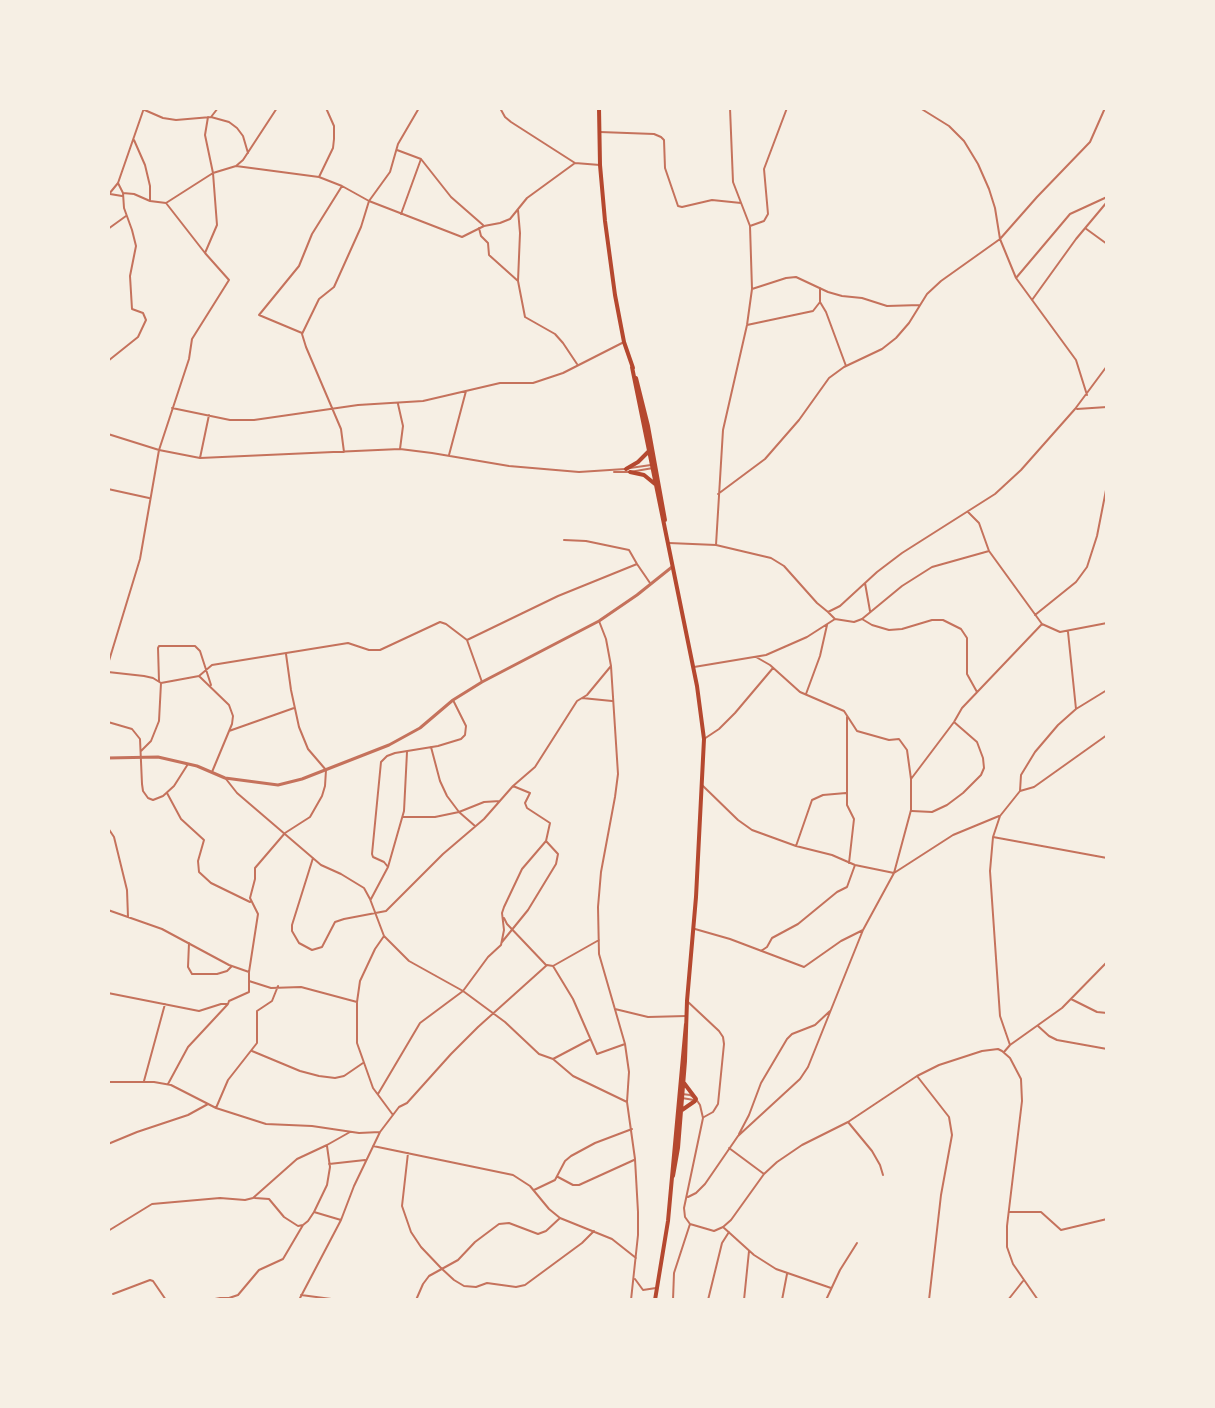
<!DOCTYPE html>
<style>
body{margin:0}
#map{position:relative;width:1215px;height:1408px;overflow:hidden;background:#f6efe4;font-family:Manrope,sans-serif}
canvas{display:block}
.frame{position:absolute;inset:0;border:110px solid #f6efe4;pointer-events:none}
</style>
<div id="map">
<canvas width="1215" height="1408"></canvas>
<div class="frame"></div>
</div>
<script>
const ctx = document.querySelector('canvas').getContext('2d');
ctx.lineJoin = 'round';
const poly = rows => new Path2D(rows.map(r => 'M' + r).join(''));
function stroke(path, color, width, dash) { ctx.strokeStyle = color; ctx.lineWidth = width; ctx.lineCap = dash ? 'butt' : 'round'; ctx.setLineDash(dash || []); ctx.stroke(path); }
stroke(poly([
 [140,108,163,118,176,120,211,117,229,122,237,128,243,136,248,153],
 [500,108,505,117,511,122,575,163,600,165],
 [920,108,949,126,964,141,978,164,989,189,995,208,1000,239,1016,278,1076,360,1087,395],
 [211,117,218,108],
 [600,132,654,134,661,137,664,140,665,168,678,206,682,207,712,200,741,203],
 [134,140,145,165,150,186,150,200],
 [397,150,421,159,451,197,483,225],
 [236,166,319,177,342,186,369,201,462,237,484,226,500,223,510,219,527,198,575,163],
 [319,177,333,148,334,139,334,126,326,108],
 [123,193,134,194,150,201,166,203,213,173,236,166,243,160,277,108],
 [109,194,118,183,143,111],
 [110,194,122,196],
 [166,203,205,253],
 [518,210,520,233,518,281,525,317,555,334,563,343,577,364],
 [401,214,421,159],
 [750,226,764,221,768,214,764,169,787,108],
 [479,228,481,236,488,243,489,255,518,281],
 [1085,228,1107,244],
 [108,229,126,216],
 [1016,278,1070,214,1107,197],
 [752,289,786,278,796,277,828,292,842,296,862,298,887,306,920,305],
 [1032,300,1076,239,1107,202],
 [820,302,826,312,846,366],
 [747,325,813,311,820,302,820,288],
 [302,333,259,315,299,266,312,234,342,186],
 [108,361,138,337,146,320,143,313,132,309,130,276,136,246,132,230,124,208,123,193,118,183],
 [398,404,403,426,400,449],
 [172,408,230,420,254,420,358,405,423,401,500,383,533,383,563,373,624,342],
 [1077,409,1107,407],
 [108,434,159,450,200,458,400,449,432,453,509,466,579,472,625,469],
 [344,452,341,429,306,347,302,334,319,299,334,287,361,227,369,201,390,172,398,144,419,108],
 [449,455,466,391],
 [200,458,209,415],
 [630,468,651,465],
 [614,472,630,472,653,468],
 [108,489,149,498],
 [718,494,765,459,799,420,829,378,844,367,882,349,896,338,909,323,927,294,941,281,1000,239,1037,197,1090,142,1105,108],
 [968,512,979,523,989,551,1042,624,1060,632,1107,623],
 [564,540,586,541,629,550,637,564],
 [669,543,716,545,771,558,784,566,817,603,828,612,840,606,877,572,902,553,995,494,1021,470,1075,409,1107,366],
 [716,545,723,430,747,325,752,289,750,226,733,182,730,108],
 [865,583,870,611],
 [828,612,835,619,854,622,862,619,902,586,932,567,989,551],
 [1035,615,1076,582,1087,567,1097,536,1107,485],
 [862,619,872,625,889,630,902,629,932,620,943,620,961,629,967,638,967,674,977,692],
 [599,621,606,639,611,666,618,774,615,797,601,872,598,907,599,954,625,1044,629,1072,627,1102],
 [1068,632,1076,709],
 [467,640,558,596,637,564,650,583],
 [108,664,140,559,159,450,189,359,192,339,229,280,205,253,217,225,213,173,205,135,208,117],
 [694,667,766,655,807,637,835,619],
 [108,672,144,676,153,678,161,683,159,721,151,741,141,751],
 [199,676,212,665,348,643,369,650,380,650,440,622,446,624,467,640,482,682],
 [159,681,158,648,159,646,195,646,200,651,211,685],
 [161,683,199,676,229,705,233,716,232,724,212,772],
 [806,694,820,656,827,625],
 [582,698,612,701],
 [847,717,847,805,854,819,849,863],
 [108,722,132,729,140,739,142,784,143,791,148,798,153,800,163,796,174,786,188,764],
 [229,731,294,708],
 [704,739,719,729,735,713,773,668],
 [431,747,440,781,447,796,459,812,475,826],
 [226,779,237,793,321,865,341,874,364,888,370,899,384,936,409,961,463,991,505,1022,539,1054,553,1059,573,1076,627,1102,635,1159,638,1212,638,1235,631,1300],
 [911,779,954,722,962,708,1042,624],
 [702,785,738,820,752,830,796,846,832,855,855,865,894,873,953,835,999,816],
 [1020,791,1034,787,1107,735],
 [167,793,181,819,204,840,198,861,199,872,211,883,250,902],
 [912,811,932,812,947,805,963,793,981,775,984,768,983,758,977,742,954,722],
 [403,817,435,817,459,812,484,802,500,801],
 [108,828,114,837,127,890,128,917],
 [993,837,1107,858],
 [796,846,812,800,823,795,846,793],
 [313,858,292,925,292,931,299,943,312,950,322,947,335,922,344,919,386,911,443,854,484,819,513,786,535,767,577,701,587,695,611,666],
 [388,867,404,811,407,752],
 [371,899,388,867,384,862,373,857,372,854,381,762,387,756,395,753,438,746,461,739,465,735,466,726,453,700],
 [108,910,162,929,229,965,249,972],
 [504,918,507,924,546,965],
 [695,929,730,939,804,967,841,941,863,930],
 [384,936,375,949,360,981,357,1002,357,1043,373,1088,393,1115],
 [502,942,528,910,556,864,558,854,546,841],
 [189,943,188,967,192,974,217,974,227,971,232,966],
 [761,951,767,947,772,938,798,924,837,892,847,887,855,865],
 [553,966,573,999,597,1054,625,1044],
 [249,981,271,988,301,987,357,1002],
 [108,993,199,1011,221,1004,228,1004],
 [1071,999,1097,1012,1107,1013],
 [687,1001,719,1031,723,1037,724,1044,718,1104,713,1112,704,1117],
 [615,1009,648,1017,686,1016],
 [1038,1026,1049,1036,1057,1040,1107,1049],
 [1010,1045,1000,1016,990,871,993,837,1000,816,1020,791,1021,775,1035,752,1058,725,1076,709,1107,690],
 [252,1051,300,1071,319,1076,335,1078,344,1076,363,1063],
 [1004,1052,1010,1045,1062,1008,1107,962],
 [553,1059,589,1040],
 [917,1076,949,1117,952,1135,941,1195,929,1300],
 [144,1081,165,1004],
 [108,1082,154,1082,171,1085,216,1108,266,1124,312,1126,359,1133,380,1132],
 [168,1084,188,1047,228,1004,229,1001,249,992,249,972,258,914,250,898,255,879,255,868,285,833,310,817,322,796,325,786,326,770,308,749,299,727,291,690,286,654],
 [378,1094,420,1023,463,991,488,957,501,945,504,930,502,913,504,907,522,869,546,841,550,823,527,808,525,803,530,793,513,786],
 [682,1094,690,1095,696,1099,700,1105,703,1118,684,1208,685,1217,690,1224,714,1231,723,1227,731,1220,764,1174,777,1162,802,1145,848,1122,917,1076,939,1065,982,1051,998,1049,1002,1051,1010,1058,1021,1079,1022,1101,1007,1226,1007,1247,1013,1264,1038,1300],
 [682,1098,694,1100],
 [216,1108,228,1080,257,1043,257,1011,272,1001,278,986],
 [848,1122,872,1151,880,1165,883,1175],
 [739,1134,749,1115,761,1083,787,1039,792,1034,815,1025,830,1011],
 [108,1144,137,1132,188,1115,208,1104],
 [373,1146,513,1175,530,1186,549,1209,560,1218,612,1239,636,1258],
 [729,1148,764,1174],
 [408,1153,402,1206,411,1232,421,1247,441,1268,454,1280,464,1286,476,1287,487,1283,516,1287,525,1285,582,1243,594,1231],
 [329,1164,365,1160],
 [558,1177,573,1185,579,1185,634,1160],
 [534,1190,555,1180,565,1161,571,1156,595,1143,632,1129],
 [688,1197,696,1193,705,1184,738,1136,800,1079,808,1067,863,930,894,873,911,810,911,779,907,750,899,739,889,740,857,731,844,711,800,692,770,665,756,657],
 [255,1198,269,1199,284,1217,298,1226,303,1225,308,1221,314,1212,341,1220],
 [314,1212,327,1185,330,1167,327,1146],
 [1009,1212,1041,1212,1061,1230,1107,1219],
 [723,1227,754,1255,776,1269,831,1288],
 [108,1231,152,1204,220,1198,245,1200,253,1198,297,1159,327,1145,350,1132],
 [108,1251,109,1231],
 [635,1279,643,1290,656,1288],
 [113,1294,150,1280,153,1281,166,1300],
 [301,1295,339,1300],
 [220,1298,229,1298,238,1295,259,1270,283,1259,303,1225],
 [210,1300,220,1298,220,1300],
 [299,1300,341,1220,354,1186,380,1132,399,1107,407,1103,451,1054,478,1027,547,965,553,966,599,940],
 [416,1300,423,1284,429,1276,458,1260,475,1242,499,1224,509,1223,538,1234,546,1231,560,1218],
 [673,1300,674,1273,690,1224],
 [708,1300,722,1243,729,1232],
 [744,1300,749,1251],
 [782,1300,787,1274],
 [826,1300,840,1270,857,1243],
 [1008,1300,1023,1281]
]), '#c5725c', 2);
stroke(poly([
 [108,758,158,757,197,766,225,778,278,785,302,779,389,745,420,728,453,700,482,682,599,621,637,595,672,567]
]), '#c5725c', 3);
stroke(poly([
 [599,108,600,165,605,221,615,295,624,342,633,368],
 [632,367,697,686,704,739,696,897,687,1001,685,1061,678,1148,673,1176],
 [636,378,648,426,665,520],
 [626,469,638,462,649,451],
 [630,472,644,475,655,484],
 [684,1083,696,1099],
 [682,1110,695,1101],
 [655,1300,668,1221,686,1024]
]), '#b5482f', 4);
</script>
